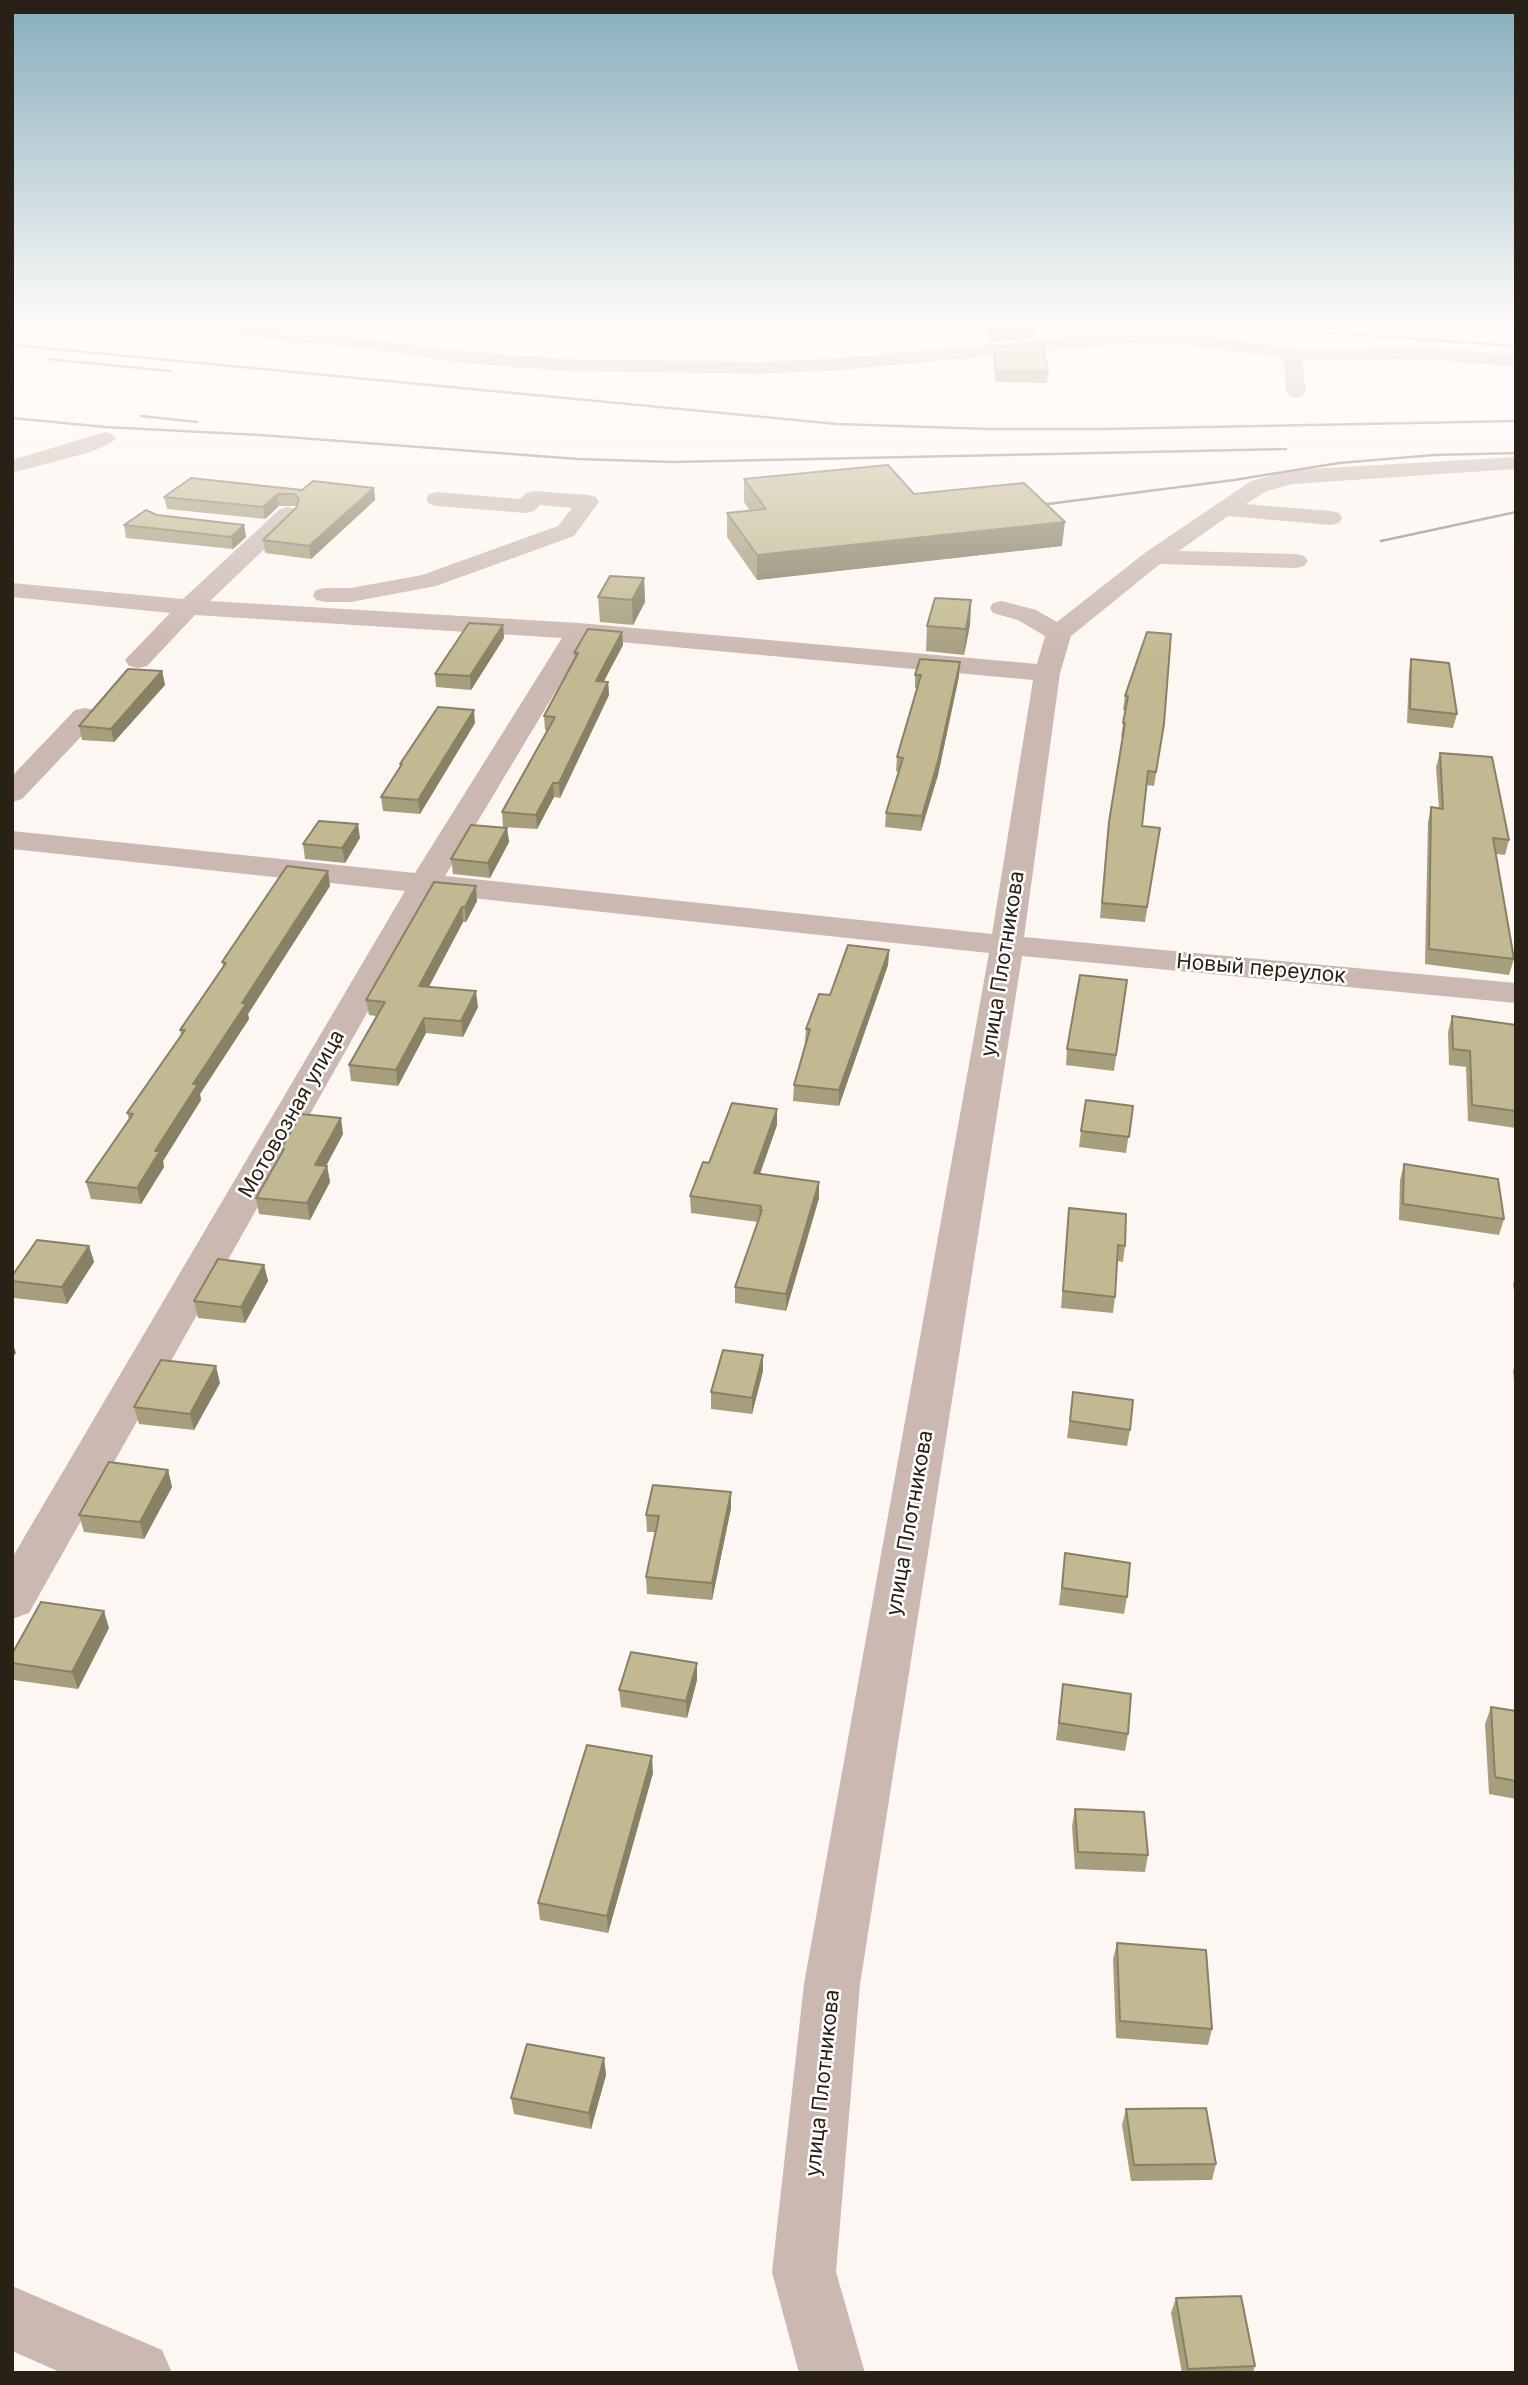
<!DOCTYPE html>
<meta charset="utf-8">
<style>
body{margin:0}
#map{position:relative;width:1528px;height:2385px;overflow:hidden;background:#fcf7f2;font-family:Inter,sans-serif}
canvas{display:block}
.frame{position:absolute;inset:0;border:14px solid #292016;pointer-events:none}
</style>
<div id="map">
<canvas width="1528" height="2385"></canvas>
<div class="frame"></div>
</div>
<script>
const ctx = document.querySelector('canvas').getContext('2d');
ctx.lineJoin = 'round';
const poly = rows => new Path2D(rows.map(r => 'M' + r).join(''));
function fillPath(path, color) { ctx.fillStyle = color; ctx.fill(path, 'evenodd'); }
function stroke(path, color, width, dash) { ctx.strokeStyle = color; ctx.lineWidth = width; ctx.lineCap = dash ? 'butt' : 'round'; ctx.setLineDash(dash || []); ctx.stroke(path); }
function drawText(font, color, halo, rows, align = 'center') {
  ctx.font = font + ' Inter,sans-serif'; ctx.lineWidth = 5; ctx.setLineDash([]); ctx.textBaseline = 'middle'; ctx.strokeStyle = halo; ctx.fillStyle = color; for (const [text, x, y, turn = 0] of rows) {
    ctx.save(); ctx.translate(x, y); ctx.rotate((+turn || 0) * Math.PI / 180); ctx.textAlign = isNaN(turn) ? turn : align; if (halo) ctx.strokeText(text, 0, 0); ctx.fillText(text, 0, 0); ctx.restore();
  }
}
fillPath(poly([
 [201,327,261,327,464,351,566,359,760,362,842,358,1154,329,1308,350,1426,347,1516,355,1516,367,1426,359,1302,361,1306,392,1303,396,1296,398,1289,396,1286,392,1283,358,1154,341,842,370,760,374,566,371,464,363,374,350,210,333,201,327],
 [105,432,112,434,116,438,112,442,91,452,12,473,12,460,105,432],
 [1516,457,1516,469,1293,484,1267,491,1246,504,1331,511,1339,513,1342,518,1339,523,1331,525,1228,516,1179,551,1296,554,1304,556,1308,561,1304,566,1296,568,1160,564,1071,636,1060,673,1024,937,1516,983,1516,1003,1022,956,860,1984,836,2272,865,2373,799,2373,772,2272,804,1984,989,953,434,894,29,1613,12,1619,12,1558,405,891,12,849,12,831,415,873,562,638,195,615,147,666,138,668,129,666,125,660,170,613,12,597,12,583,183,599,280,509,288,507,296,509,299,514,296,519,210,601,579,623,1037,664,1045,636,1018,620,993,613,990,608,993,603,1002,601,1036,610,1057,622,1146,552,1251,481,1292,470,1516,457],
 [587,639,1033,680,992,934,445,876,587,639],
 [534,491,588,495,596,497,599,502,574,536,436,586,351,602,325,602,316,600,313,595,316,590,325,588,351,588,422,575,558,526,572,508,540,505,534,511,526,513,437,506,429,504,426,499,429,494,437,492,520,499,526,493,534,491],
 [85,708,95,710,99,716,95,722,22,799,12,802,12,776,75,710,85,708],
 [12,2286,162,2350,172,2373,62,2373,12,2351,12,2286]
]), '#cbb8b0');
stroke(poly([
 [1213,327,1258,329],
 [1250,327,1516,346],
 [12,345,837,424,989,429,1103,429,1516,421],
 [48,359,170,371],
 [141,416,197,422],
 [12,418,105,427,260,435,578,459,672,462,1286,449],
 [1040,505,1234,480,1339,463,1434,455,1516,453],
 [1381,541,1516,512]
]), '#908981', 2.5);
fillPath(poly([
 [984,327,1035,327,1034,338,991,342],
 [995,348,1048,372,1047,383,995,382],
 [744,479,914,494,1062,546,757,580,727,537,727,513,750,511,744,502],
 [374,488,375,500,311,559,265,553,263,540,296,508,297,506,279,506,265,519,167,509,164,497,302,490],
 [157,515,244,525,246,537,233,549,126,538,124,525],
 [644,578,645,602,633,625,600,622,598,597],
 [971,600,970,625,964,655,926,651,927,626],
 [503,625,504,638,471,690,436,687,435,674],
 [622,632,623,645,604,681,608,682,609,695,560,798,554,797,537,829,503,827,502,812,548,731,545,730,544,716,575,660,574,653],
 [1147,632,1162,737,1154,786,1147,785,1142,826,1158,843,1145,922,1100,918,1107,837,1123,737,1121,737,1125,710,1123,710,1125,696],
 [1411,659,1457,714,1453,728,1407,723,1409,672],
 [162,671,165,685,114,742,82,740,79,726],
 [915,675,959,676,938,775,921,831,885,827,886,813,898,772,896,771,897,757,917,688,915,688],
 [475,723,420,814,383,811,381,797,400,767,400,764],
 [1440,753,1509,840,1505,855,1496,854,1514,959,1509,975,1425,964,1428,822,1431,807,1439,808,1436,767],
 [507,828,509,842,490,878,453,874,451,859],
 [360,838,345,863,305,859,303,844],
 [434,882,477,901,466,922,463,922,429,987,478,1007,463,1037,426,1033,398,1086,351,1081,349,1065,376,1016,369,1015,366,1000],
 [330,886,248,1014,249,1019,200,1094,201,1100,163,1161,164,1167,141,1204,91,1199,86,1182,129,1119,127,1113,181,1035,180,1030,223,966,222,962],
 [889,950,888,965,839,1106,793,1101,794,1085,805,1043,806,1029],
 [1127,980,1114,1071,1066,1065,1067,1049],
 [1452,1016,1516,1025,1516,1128,1468,1121,1466,1067,1449,1065,1448,1032],
 [1133,1106,1126,1153,1079,1147,1081,1131],
 [777,1125,760,1174,819,1198,786,1311,735,1303,735,1287,758,1222,691,1213,690,1196,709,1163],
 [343,1134,326,1166,327,1166,330,1182,310,1220,259,1214,256,1198,282,1152,281,1149],
 [1404,1164,1504,1219,1499,1235,1399,1220,1400,1180],
 [1069,1208,1125,1246,1123,1262,1117,1261,1115,1297,1113,1313,1061,1308],
 [89,1246,94,1262,67,1304,14,1298,12,1291,12,1276],
 [264,1265,268,1281,245,1323,198,1318,194,1301],
 [1516,1276,1516,1304,1513,1284],
 [1516,1361,1516,1398,1513,1371],
 [763,1371,752,1414,711,1409,711,1392],
 [220,1383,194,1430,139,1424,134,1407],
 [1073,1392,1130,1430,1127,1446,1067,1438],
 [168,1470,172,1487,144,1539,84,1532,79,1515],
 [731,1492,731,1508,712,1600,647,1594,646,1577,655,1532,647,1532,646,1515],
 [1065,1553,1127,1597,1124,1614,1059,1605],
 [109,1628,78,1689,14,1680,12,1676,12,1654],
 [697,1663,697,1680,687,1718,621,1707,619,1690],
 [1063,1684,1128,1734,1125,1751,1056,1740],
 [1491,1707,1516,1711,1516,1799,1489,1794,1485,1724],
 [653,1773,608,1933,540,1920,538,1903],
 [1075,1809,1148,1855,1145,1872,1075,1869,1072,1826],
 [1117,1943,1212,2029,1208,2045,1116,2038,1113,1959],
 [604,2058,606,2075,591,2129,514,2114,511,2098],
 [1126,2109,1216,2164,1212,2180,1131,2181,1122,2125],
 [1176,2298,1255,2366,1253,2373,1182,2373,1171,2313]
]), '#a79e7d');
fillPath(poly([
 [1022,327,1035,327,1034,338,991,342,991,330],
 [374,488,375,500,311,559,309,546],
 [278,494,279,506,265,519,263,507],
 [1065,522,1062,546,757,580,757,555],
 [244,525,246,537,233,549,231,537],
 [644,578,645,602,633,625,632,600],
 [971,600,970,625,964,655,966,629],
 [503,625,504,638,471,690,470,676],
 [622,632,623,645,597,694,596,681],
 [960,662,959,676,938,775,921,831,922,816],
 [162,671,165,685,114,742,111,729],
 [608,682,609,695,560,798,559,783],
 [474,710,475,723,420,814,418,800],
 [553,783,554,797,537,829,536,815],
 [358,824,360,838,345,863,342,848],
 [507,828,509,842,490,878,488,863],
 [328,871,330,886,248,1014,249,1019,200,1094,201,1100,163,1161,164,1167,141,1204,137,1188,155,1151,193,1084,242,1003],
 [476,886,477,901,466,922,465,907],
 [462,907,463,922,421,1001,419,986],
 [889,950,888,965,839,1106,839,1090],
 [476,991,478,1007,463,1037,461,1021],
 [424,1018,426,1033,398,1086,396,1070],
 [777,1109,777,1125,754,1190,754,1173],
 [341,1118,343,1134,318,1181,315,1165],
 [327,1166,330,1182,310,1220,307,1203],
 [819,1182,819,1198,786,1311,786,1294],
 [89,1246,94,1262,67,1304,62,1287],
 [264,1265,268,1281,245,1323,241,1307],
 [12,1341,16,1353,12,1358],
 [763,1355,763,1371,752,1414,752,1398],
 [216,1366,220,1383,194,1430,190,1414],
 [168,1470,172,1487,144,1539,140,1522],
 [731,1492,731,1508,712,1600,712,1583],
 [104,1611,109,1628,78,1689,72,1672],
 [697,1663,697,1680,687,1718,686,1701],
 [652,1756,653,1773,608,1933,607,1916],
 [604,2058,606,2075,591,2129,589,2113]
]), '#888166');
const building = poly([
 [990,327,1022,327,991,330,990,327],
 [1042,343,1048,372,995,371,995,348,1042,343],
 [888,465,914,494,1024,483,1065,522,757,555,727,513,766,509,744,479,888,465],
 [191,478,302,490,313,481,374,488,309,546,263,540,296,508,299,500,295,494,278,494,263,507,164,497,191,478],
 [146,510,157,515,244,525,231,537,124,525,146,510],
 [610,576,644,578,632,600,598,597,610,576],
 [935,598,971,600,966,629,927,626,935,598],
 [469,623,503,625,470,676,435,674,469,623],
 [588,629,622,632,596,681,608,682,559,783,553,783,536,815,502,812,555,717,544,716,578,653,574,653,588,629],
 [1147,632,1171,634,1164,724,1156,772,1148,771,1142,826,1160,828,1147,907,1102,903,1109,822,1125,723,1123,723,1128,696,1125,696,1147,632],
 [920,659,960,662,938,761,922,816,886,813,903,758,897,757,921,675,915,675,920,659],
 [1411,659,1449,663,1457,714,1410,709,1411,659],
 [128,669,162,671,111,729,79,726,128,669],
 [438,707,474,710,418,800,381,797,402,764,400,764,438,707],
 [1440,753,1492,757,1509,840,1493,838,1514,959,1429,949,1431,807,1443,809,1440,753],
 [319,821,358,824,342,848,303,844,319,821],
 [471,825,507,828,488,863,451,859,471,825],
 [287,866,328,871,242,1003,246,1004,193,1084,198,1084,155,1151,160,1151,137,1188,86,1182,133,1114,127,1113,185,1030,180,1030,226,963,222,962,287,866],
 [434,882,476,886,465,907,462,907,419,986,476,991,461,1021,424,1018,396,1070,349,1065,385,1002,366,1000,434,882],
 [848,945,889,950,839,1090,794,1085,810,1029,806,1029,819,994,830,995,848,945],
 [1080,975,1127,980,1116,1055,1067,1049,1080,975],
 [1452,1016,1516,1025,1516,1111,1472,1105,1470,1051,1453,1049,1452,1016],
 [1086,1100,1133,1106,1129,1137,1081,1131,1086,1100],
 [732,1103,777,1109,754,1173,819,1182,786,1294,735,1287,762,1210,760,1210,761,1206,690,1196,703,1162,709,1163,732,1103],
 [301,1114,341,1118,315,1165,327,1166,307,1203,256,1198,284,1149,281,1149,301,1114],
 [1404,1164,1498,1179,1504,1219,1403,1204,1404,1164],
 [1069,1208,1126,1214,1125,1246,1118,1245,1115,1297,1063,1291,1069,1208],
 [37,1240,89,1246,62,1287,12,1281,12,1276,37,1240],
 [218,1259,264,1265,241,1307,194,1301,218,1259],
 [723,1350,763,1355,752,1398,711,1392,723,1350],
 [161,1360,216,1366,190,1414,134,1407,161,1360],
 [1073,1392,1133,1400,1130,1430,1070,1421,1073,1392],
 [109,1462,168,1470,140,1522,79,1515,109,1462],
 [653,1485,731,1492,712,1583,646,1577,659,1516,646,1515,653,1485],
 [1065,1553,1130,1563,1127,1597,1062,1588,1065,1553],
 [41,1602,104,1611,72,1672,12,1663,12,1654,41,1602],
 [631,1652,697,1663,686,1701,619,1690,631,1652],
 [1063,1684,1131,1694,1128,1734,1059,1723,1063,1684],
 [1491,1707,1516,1711,1516,1781,1495,1777,1491,1707],
 [587,1745,652,1756,607,1916,538,1903,587,1745],
 [1075,1809,1144,1812,1148,1855,1078,1852,1075,1809],
 [1117,1943,1206,1950,1212,2029,1120,2021,1117,1943],
 [527,2044,604,2058,589,2113,511,2098,527,2044],
 [1206,2108,1216,2164,1134,2165,1126,2109,1206,2108],
 [1241,2296,1255,2366,1188,2369,1176,2298,1241,2296]
]);
fillPath(building, '#c2b891');
stroke(building, '#888166', 2);
const sky = ctx.createLinearGradient(0, 0, 0, 661);
sky.addColorStop(0, '#86acbc');
sky.addColorStop(0.49, '#fefbf9');
sky.addColorStop(1, '#fefbf900');
ctx.fillStyle = sky;
ctx.fillRect(0, 0, 1528, 661);
drawText('21px', '#292016', '#fff', [
 ["улица Плотникова",1003,964,-81],
 ["Новый переулок",1261,969,5],
 ["Мотовозная улица",292,1114,-60],
 ["улица Плотникова",910,1523,-80],
 ["улица Плотникова",823,2083,-84]
]);
</script>
